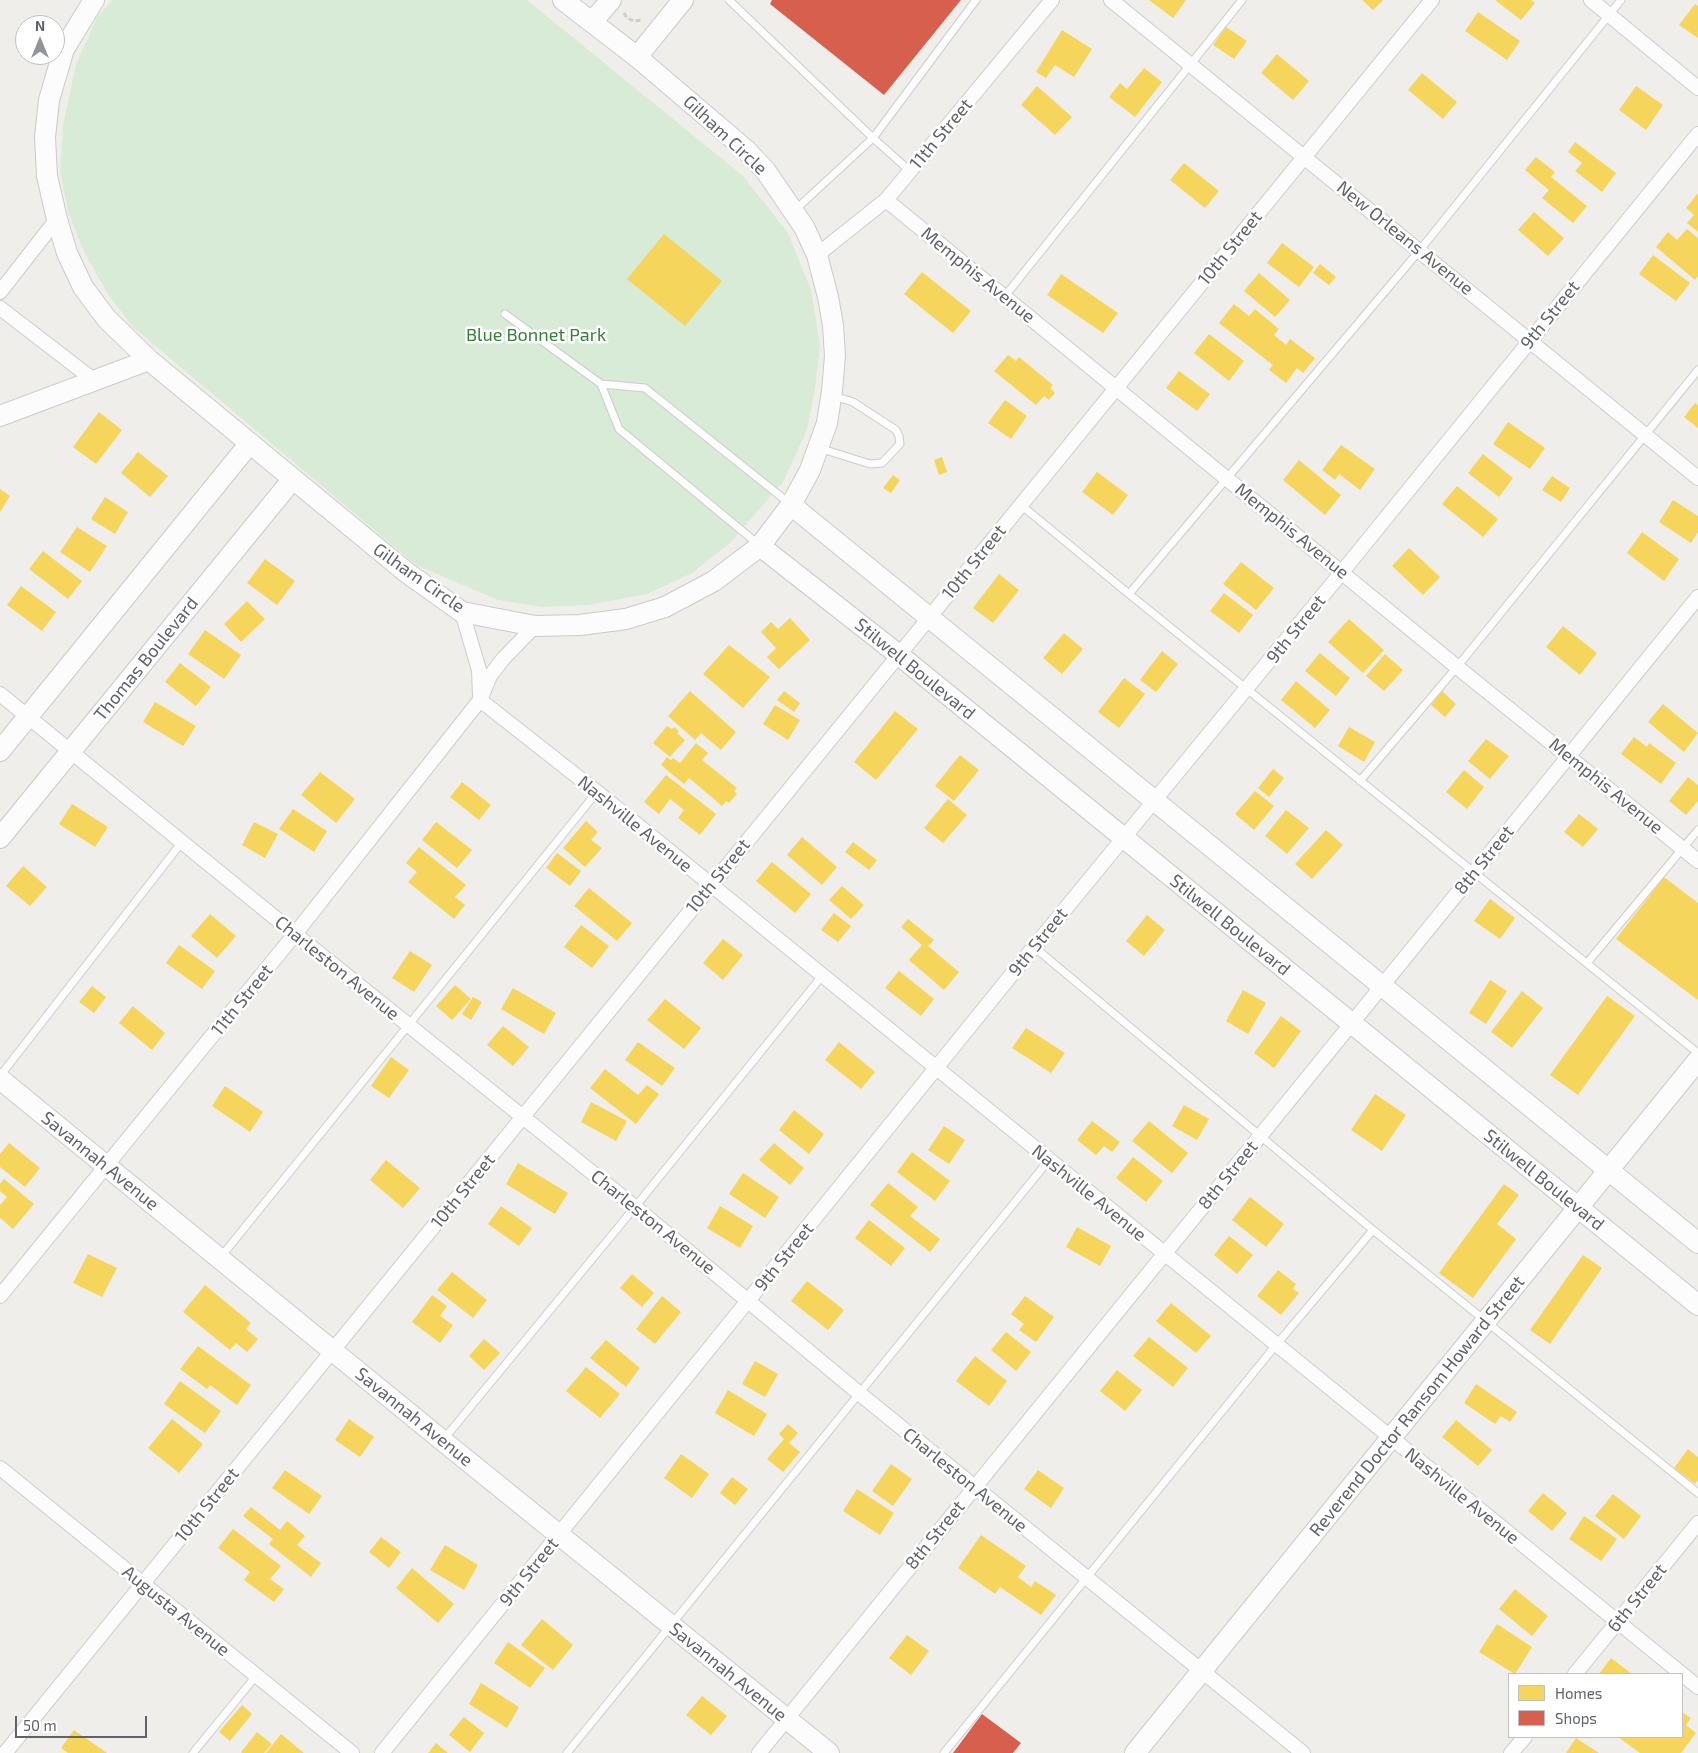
<!DOCTYPE html>
<style>
body{margin:0}
#map{position:relative;width:1698px;height:1753px;overflow:hidden;background:#efeeea;font-family:"Exo 2",sans-serif}
canvas{display:block}
.legend{position:absolute;left:1508px;top:1673px;width:175px;height:65px;box-sizing:border-box;background:#fff;border:1px solid #bfc1c3;margin:0;padding:6px 9px;list-style:none;font-size:15px;color:#5f6368}
.legend li{display:flex;align-items:center;gap:10px;height:25px}
.legend b{width:25px;border:1px solid #bfc1c3}
.north{position:absolute;left:15px;top:15px;width:50px;height:50px;box-sizing:border-box;background:#fff;border:1px solid #bfc1c3;border-radius:50%;rotate:0deg;font-size:14px;font-weight:700;line-height:20px;text-align:center;color:#5f6368}
.north::after{content:'';display:block;margin:auto;width:18px;height:22px;background:#919496;clip-path:polygon(50% 0,100% 100%,50% 72%,0 100%)}
.scale{position:absolute;left:15px;top:1716px;width:132px;height:22px;box-sizing:border-box;border:2px solid #5f6368;border-top:0;padding-left:6px;font-size:15px;line-height:18px;white-space:nowrap;color:#5f6368;-webkit-text-stroke:4px #fff;paint-order:stroke}
</style>
<div id="map">
<canvas width="1698" height="1753"></canvas>
<ul class="legend">
<li><b style="height:14px;background:#f6d55c"></b>Homes</li>
<li><b style="height:14px;background:#d6604d"></b>Shops</li>
</ul>
<div class="north">N</div>
<div class="scale">50 m</div>
</div>
<script>
const ctx = document.querySelector('canvas').getContext('2d');
ctx.lineJoin = 'round';
function fillPath(path, color) { ctx.fillStyle = color; ctx.fill(path, 'evenodd'); }
const poly = rows => new Path2D(rows.map(r => 'M' + r).join(''));
function stroke(path, color, width, dash) { ctx.strokeStyle = color; ctx.lineWidth = width; ctx.lineCap = dash ? 'butt' : 'round'; ctx.setLineDash(dash || []); ctx.stroke(path); }
function drawText(font, color, halo, rows, align = 'center') {
  ctx.font = font + ' "Exo 2",sans-serif'; ctx.lineWidth = 5; ctx.setLineDash([]); ctx.textBaseline = 'middle'; ctx.strokeStyle = halo; ctx.fillStyle = color; for (const [text, x, y, turn = 0] of rows) {
    ctx.save(); ctx.translate(x, y); ctx.rotate((+turn || 0) * Math.PI / 180); ctx.textAlign = isNaN(turn) ? turn : align; if (halo) ctx.strokeText(text, 0, 0); ctx.fillText(text, 0, 0); ctx.restore();
  }
}
fillPath(poly([
 [112,0,527,0,743,176,788,233,811,290,820,345,815,389,807,430,783,482,731,542,692,573,647,594,588,605,542,607,498,600,416,565,133,327,107,293,83,250,69,214,60,173,63,126,76,64,97,18]
]), '#d8ebd6');
fillPath(poly([
 [1149,0,1186,0,1173,18],
 [1362,0,1383,0,1373,10],
 [1495,0,1531,0,1535,3,1521,20],
 [1695,4,1698,6,1698,38,1679,25],
 [1478,12,1520,41,1507,60,1465,31],
 [1226,27,1247,41,1234,59,1213,45],
 [1062,30,1092,49,1074,77,1055,65,1046,78,1036,72],
 [1277,54,1309,81,1293,100,1261,73],
 [1144,68,1162,82,1135,117,1109,97,1120,83,1127,89],
 [1422,73,1457,102,1443,119,1408,90],
 [1037,86,1072,117,1055,135,1021,105],
 [1636,86,1663,105,1646,130,1619,110],
 [1575,142,1616,173,1602,192,1575,171,1582,163,1568,152],
 [1536,157,1555,172,1551,177,1587,206,1573,223,1542,198,1549,190,1525,170],
 [1184,163,1219,191,1205,208,1170,180],
 [1698,193,1698,232,1687,223,1694,215,1686,208],
 [1534,212,1564,238,1548,256,1518,230],
 [1687,229,1698,238,1698,276,1695,280,1656,247,1668,232,1677,240],
 [664,234,722,281,685,326,627,279],
 [1282,243,1314,267,1299,287,1267,263],
 [1653,255,1690,283,1676,301,1639,274],
 [1320,264,1336,277,1329,285,1313,273],
 [922,272,971,311,953,333,904,294],
 [1259,273,1290,300,1275,317,1244,291],
 [1061,274,1118,313,1103,333,1047,295],
 [1234,304,1249,316,1255,309,1279,329,1274,335,1286,345,1290,339,1315,358,1303,373,1297,368,1286,383,1269,370,1273,365,1219,323],
 [1209,334,1244,361,1229,381,1194,353],
 [1008,355,1016,361,1019,357,1053,385,1050,388,1055,393,1049,400,1044,396,1036,405,994,371],
 [1179,371,1210,394,1197,411,1166,388],
 [1005,400,1027,416,1011,439,988,423],
 [1695,403,1698,405,1698,428,1684,417],
 [99,412,122,430,96,464,73,447],
 [1508,422,1545,448,1530,469,1493,444],
 [1341,445,1375,469,1360,490,1339,474,1335,480,1322,470],
 [138,452,168,476,150,497,121,473],
 [1483,454,1513,478,1499,497,1468,473],
 [942,457,947,472,939,475,934,460],
 [1299,460,1341,495,1325,515,1283,480],
 [1097,472,1128,495,1113,515,1082,492],
 [893,475,900,480,891,493,883,488],
 [1552,476,1570,488,1561,502,1542,490],
 [1457,486,1498,519,1483,537,1442,504],
 [0,489,10,496,0,512],
 [105,497,128,512,115,534,91,519],
 [1673,500,1698,516,1698,532,1691,543,1659,522],
 [77,527,107,546,90,572,60,552],
 [1642,532,1679,559,1664,581,1627,553],
 [1409,548,1440,577,1423,595,1392,566],
 [43,551,82,581,68,599,29,569],
 [265,559,295,581,277,605,247,583],
 [1241,562,1274,588,1256,610,1223,584],
 [999,574,1019,590,993,623,973,608],
 [21,586,56,612,42,631,7,605],
 [1224,593,1253,615,1239,633,1210,611],
 [247,601,265,619,241,642,224,624],
 [790,618,810,640,779,669,767,657,776,648,761,632,771,622,778,629],
 [1349,619,1384,650,1363,673,1328,642],
 [1563,626,1597,653,1580,675,1546,647],
 [205,630,241,655,224,679,188,654],
 [1064,633,1083,649,1062,674,1043,658],
 [729,645,770,677,743,708,703,674],
 [1162,651,1178,664,1156,692,1140,680],
 [1320,653,1350,678,1336,696,1305,671],
 [1385,654,1403,670,1384,691,1366,676],
 [180,663,211,687,196,706,165,682],
 [1124,678,1145,694,1119,728,1098,712],
 [1296,681,1330,710,1315,728,1281,700],
 [690,691,736,732,721,750,701,733,695,740,668,716],
 [784,691,800,703,794,712,777,700],
 [1442,691,1456,704,1445,717,1431,705],
 [155,702,196,726,183,746,143,722],
 [1663,704,1698,733,1684,752,1648,722],
 [775,705,800,720,788,740,763,724],
 [895,711,918,729,876,780,854,762],
 [667,726,672,729,674,727,679,731,677,733,685,740,670,757,653,743],
 [1349,727,1375,742,1364,762,1338,746],
 [1634,737,1647,747,1649,743,1676,763,1661,784,1621,754],
 [1486,739,1509,756,1490,779,1468,761],
 [696,743,708,753,702,760,737,788,734,791,737,794,729,803,726,801,722,806,689,778,684,784,661,765,667,757,671,760,673,758,680,763],
 [960,755,979,770,954,801,935,786],
 [1273,769,1284,778,1269,797,1258,788],
 [1464,770,1484,787,1467,809,1446,792],
 [320,772,355,799,336,823,301,795],
 [666,775,716,814,700,835,678,818,684,810,670,799,659,814,644,802],
 [1688,777,1698,785,1698,801,1686,815,1669,801],
 [462,782,491,805,479,820,450,797],
 [1255,791,1274,806,1254,830,1235,814],
 [948,799,967,815,943,843,924,828],
 [72,804,108,827,95,847,59,824],
 [293,809,327,831,314,852,279,829],
 [1286,810,1309,828,1287,854,1265,836],
 [1579,814,1598,829,1583,847,1564,832],
 [586,821,598,832,591,840,602,848,585,867,563,848],
 [254,822,278,834,265,858,242,845],
 [436,822,472,850,457,868,422,840],
 [1326,830,1343,845,1312,879,1295,864],
 [802,837,837,867,822,885,787,855],
 [853,842,877,860,869,870,845,852],
 [419,847,466,885,455,897,465,905,454,919,408,882,417,872,406,863],
 [557,853,581,871,570,886,546,868],
 [772,862,811,894,795,913,756,881],
 [23,866,47,887,30,906,6,886],
 [1664,877,1698,903,1698,1000,1616,939],
 [842,886,864,905,851,919,829,900],
 [589,888,632,923,617,941,574,906],
 [1490,899,1515,918,1500,939,1474,921],
 [834,913,851,926,838,942,821,930],
 [210,914,236,936,217,958,191,936],
 [1147,915,1165,930,1144,956,1126,941],
 [908,919,934,940,928,946,959,972,944,990,909,960,922,945,901,927],
 [581,925,609,946,592,968,564,947],
 [723,939,743,955,723,980,703,963],
 [179,945,215,971,202,989,166,963],
 [410,951,432,965,414,992,392,978],
 [899,971,934,999,921,1016,885,988],
 [1490,980,1507,991,1486,1024,1469,1013],
 [455,985,471,999,452,1020,436,1006],
 [92,986,106,997,94,1013,79,1002],
 [513,988,556,1013,544,1034,501,1009],
 [1243,990,1266,1003,1248,1034,1226,1021],
 [1522,991,1543,1008,1512,1048,1491,1032],
 [1607,996,1635,1016,1578,1095,1550,1075],
 [473,997,482,1002,471,1020,462,1014],
 [665,999,701,1028,684,1049,647,1020],
 [133,1006,165,1033,152,1050,119,1023],
 [1281,1016,1301,1031,1274,1068,1254,1053],
 [503,1026,529,1047,513,1066,487,1045],
 [1026,1028,1065,1053,1051,1073,1012,1048],
 [638,1042,675,1068,662,1086,625,1060],
 [839,1042,875,1072,861,1089,825,1060],
 [391,1057,409,1070,389,1098,371,1086],
 [605,1069,638,1095,647,1085,659,1094,636,1124,590,1088],
 [225,1086,263,1112,250,1132,212,1106],
 [1375,1094,1406,1115,1382,1151,1351,1130],
 [591,1102,627,1121,616,1141,581,1122],
 [1184,1105,1209,1119,1197,1140,1172,1126],
 [794,1110,824,1134,809,1154,779,1130],
 [1092,1121,1120,1142,1112,1152,1104,1146,1096,1155,1077,1140],
 [1149,1121,1188,1153,1172,1173,1132,1141],
 [944,1126,965,1140,949,1164,928,1150],
 [9,1143,40,1168,25,1187,0,1167,0,1154],
 [774,1143,804,1168,790,1185,759,1160],
 [912,1152,950,1181,935,1201,897,1172],
 [1133,1157,1163,1181,1146,1202,1116,1178],
 [386,1160,420,1188,403,1208,370,1180],
 [518,1163,568,1193,555,1214,506,1184],
 [743,1173,779,1197,765,1218,729,1194],
 [4,1179,34,1204,13,1229,0,1218,0,1205,7,1197,0,1191,0,1184],
 [888,1183,918,1207,910,1216,940,1239,930,1252,870,1205],
 [1504,1184,1519,1195,1497,1224,1516,1239,1473,1298,1439,1273],
 [1250,1197,1284,1224,1266,1247,1232,1220],
 [501,1206,532,1228,519,1246,488,1224],
 [720,1206,753,1226,740,1248,707,1228],
 [869,1220,905,1248,891,1266,855,1238],
 [1077,1227,1111,1246,1100,1266,1066,1247],
 [1229,1236,1253,1255,1237,1274,1214,1255],
 [88,1254,117,1268,102,1297,73,1283],
 [1583,1255,1602,1268,1550,1344,1530,1330],
 [1278,1270,1296,1284,1293,1289,1299,1293,1281,1315,1257,1296],
 [452,1272,487,1300,473,1318,437,1290],
 [632,1274,654,1293,642,1307,620,1288],
 [807,1281,844,1310,828,1330,791,1301],
 [205,1285,251,1323,246,1329,258,1339,247,1352,236,1343,230,1350,183,1312],
 [432,1295,447,1306,440,1316,453,1325,440,1343,412,1322],
 [662,1296,681,1312,655,1344,636,1329],
 [1025,1296,1054,1317,1036,1342,1019,1330,1024,1324,1011,1314],
 [1171,1303,1211,1336,1196,1353,1156,1321],
 [1006,1332,1031,1352,1016,1371,991,1350],
 [1149,1337,1188,1368,1173,1387,1133,1356],
 [484,1339,500,1353,484,1370,469,1356],
 [606,1340,640,1368,626,1387,590,1358],
 [198,1346,251,1385,237,1405,210,1385,207,1389,180,1369],
 [975,1356,1007,1381,989,1406,956,1381],
 [755,1361,778,1374,765,1397,742,1384],
 [586,1367,620,1394,600,1418,566,1391],
 [1117,1370,1142,1390,1125,1411,1100,1391],
 [180,1381,221,1411,205,1433,164,1404],
 [1476,1384,1517,1412,1510,1422,1501,1416,1495,1424,1464,1403],
 [728,1390,767,1414,754,1436,715,1413],
 [172,1419,203,1444,179,1473,148,1448],
 [349,1419,374,1437,360,1457,335,1440],
 [1456,1420,1492,1450,1478,1466,1442,1437],
 [788,1424,798,1433,789,1443,800,1452,783,1472,767,1459,784,1439,779,1434],
 [1688,1449,1698,1457,1698,1480,1695,1484,1674,1468],
 [681,1454,709,1474,692,1498,664,1478],
 [891,1464,912,1479,893,1506,872,1491],
 [285,1470,322,1496,309,1514,272,1488],
 [1038,1470,1064,1488,1051,1508,1024,1489],
 [732,1477,748,1489,735,1505,720,1493],
 [857,1489,894,1513,880,1535,843,1511],
 [1543,1493,1567,1513,1552,1531,1528,1511],
 [1613,1494,1641,1516,1624,1539,1595,1516],
 [251,1507,280,1530,287,1521,305,1536,297,1545,321,1563,311,1577,269,1544,273,1539,243,1516],
 [1584,1516,1617,1539,1601,1561,1569,1539],
 [233,1529,281,1566,270,1579,284,1589,274,1602,244,1580,250,1572,218,1548],
 [981,1535,1026,1566,1018,1577,1031,1587,1035,1581,1056,1595,1041,1615,1000,1587,995,1594,958,1568],
 [381,1537,401,1552,389,1568,369,1552],
 [445,1545,478,1565,464,1590,430,1570],
 [412,1568,454,1604,438,1623,396,1588],
 [1515,1589,1548,1616,1532,1636,1499,1609],
 [542,1619,573,1645,553,1670,521,1645],
 [1497,1624,1532,1647,1515,1674,1479,1652],
 [907,1635,929,1651,911,1675,889,1658],
 [508,1642,545,1668,530,1688,494,1663],
 [1611,1658,1632,1674,1599,1674],
 [481,1683,519,1707,507,1728,469,1704],
 [702,1696,727,1716,711,1735,686,1715],
 [242,1705,252,1714,230,1741,219,1732],
 [1682,1712,1691,1718,1686,1725,1696,1733,1681,1753,1640,1753,1618,1737,1682,1737],
 [464,1717,484,1733,470,1752,449,1735],
 [74,1730,107,1753,68,1753,61,1748],
 [257,1732,272,1744,264,1753,242,1753,241,1752],
 [281,1734,304,1753,266,1753],
 [1576,1738,1599,1753,1566,1753],
 [436,1743,448,1753,428,1753]
]), '#f6d55c');
fillPath(poly([
 [772,0,961,0,884,95,770,4],
 [982,1714,1021,1743,1013,1753,953,1753]
]), '#d6604d');
const lane = poly([
 [729,0,873,138,795,210],
 [910,171,873,138,976,0],
 [1005,296,1242,0],
 [505,314,601,384,645,388,789,503],
 [601,384,619,429,758,544],
 [819,448,870,464,882,463,900,444,899,436,896,430,853,402,834,396],
 [1021,505,1129,594,1698,1053],
 [1129,594,1420,250,1621,0],
 [1360,781,1457,667,1698,370],
 [1034,947,1373,1230,1698,1493],
 [1587,963,1698,830],
 [0,1076,182,842],
 [220,1258,597,792],
 [444,1439,635,1207,822,976],
 [193,1753,256,1676],
 [567,1753,1049,1160],
 [944,1753,1276,1345,1373,1230]
]);
const street = poly([
 [1111,0,1698,478],
 [1591,0,1698,88],
 [886,200,1457,667,1698,861],
 [817,255,886,200,1052,0],
 [0,292,57,219],
 [0,308,95,381],
 [462,612,479,670,480,696],
 [0,694,295,934,635,1207,860,1394,1303,1753],
 [480,700,597,792,1698,1687],
 [0,1296,295,934,480,700,490,676,503,659,535,626],
 [0,1468,352,1753],
 [1575,1674,1698,1523],
 [5,1753,1432,0],
 [382,1753,1034,947,1342,572,1698,134],
 [759,1753,1698,597],
 [1511,1753,1525,1737]
]);
const secondary = poly([
 [94,0,64,49,49,100,45,137,47,176,57,219,67,253,83,287,106,318,149,360,406,572,462,612,535,626,580,625,626,619,665,607,714,581,760,546,791,505,810,470,827,423,832,391,835,356,833,325,828,297,817,255,804,227,765,170,745,149,637,57,563,0],
 [592,22,611,0],
 [637,57,683,0],
 [0,416,149,360],
 [791,505,1698,1243],
 [760,546,899,655,1698,1305],
 [0,751,250,443],
 [0,838,292,480],
 [0,1079,443,1441,829,1753],
 [1135,1753,1698,1060]
]);
stroke(lane, '#cbcccc', 9);
stroke(street, '#cbcccc', 16);
stroke(secondary, '#cacacb', 22);
stroke(poly([
 [624,13,627,18,634,21,643,20]
]), '#cacfcc', 3, [5, 2.5]);
stroke(lane, '#fdfcfc', 7);
stroke(street, '#fdfcfc', 14);
stroke(secondary, '#fdfcfc', 20);
drawText('18px', '#5f6368', '#fff', [
 ["11th Street",941,134,-50],
 ["Gilham Circle",725,135,43],
 ["New Orleans Avenue",1405,238,39],
 ["10th Street",1230,248,-51],
 ["Memphis Avenue",978,275,39],
 ["9th Street",1550,315,-51],
 ["Memphis Avenue",1292,531,39],
 ["10th Street",974,562,-51],
 ["Gilham Circle",419,578,35],
 ["9th Street",1296,629,-51],
 ["Thomas Boulevard",146,659,-51],
 ["Stilwell Boulevard",915,669,39],
 ["Memphis Avenue",1606,786,39],
 ["Nashville Avenue",635,824,39],
 ["8th Street",1484,860,-51],
 ["10th Street",718,876,-51],
 ["Stilwell Boulevard",1230,925,39],
 ["9th Street",1038,942,-51],
 ["Charleston Avenue",337,968,39],
 ["11th Street",242,1000,-51],
 ["Savannah Avenue",100,1161,39],
 ["8th Street",1228,1175,-51],
 ["Stilwell Boulevard",1544,1180,39],
 ["10th Street",463,1191,-51],
 ["Nashville Avenue",1089,1193,39],
 ["Charleston Avenue",653,1222,39],
 ["9th Street",784,1257,-51],
 ["Reverend Doctor Ransom Howard Street",1417,1406,-51],
 ["Savannah Avenue",414,1417,39],
 ["Charleston Avenue",965,1480,39],
 ["Nashville Avenue",1462,1496,39],
 ["10th Street",207,1505,-51],
 ["8th Street",935,1535,-51],
 ["9th Street",529,1572,-51],
 ["6th Street",1637,1598,-51],
 ["Augusta Avenue",176,1611,39],
 ["Savannah Avenue",728,1672,39]
]);
drawText('18px', '#348238', '#fff', [
 ["Blue Bonnet Park",536,335]
]);
</script>
